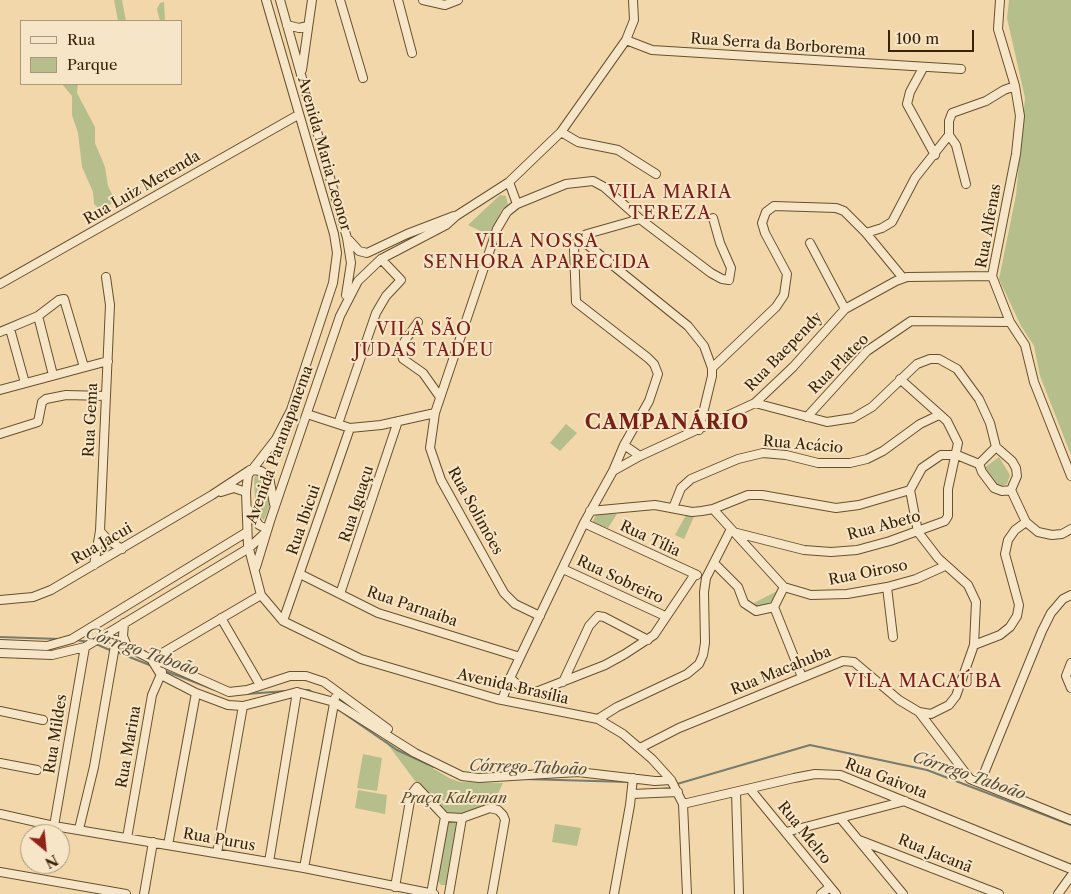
<!DOCTYPE html>
<meta charset="utf-8">
<style>
body{margin:0}
#map{position:relative;width:1071px;height:894px;overflow:hidden;background:#f2d7aa;font-family:"Libre Caslon Text",serif}
canvas{display:block}
.legend{position:absolute;left:20px;top:20px;width:162px;height:65px;box-sizing:border-box;background:#f7e5c8;border:1px solid #ab977a;margin:0;padding:6px 9px;list-style:none;font-size:15px;color:#392304}
.legend li{display:flex;align-items:center;gap:10px;height:25px}
.legend b{width:25px;border:1px solid #ab977a}
.north{position:absolute;left:20px;top:824px;width:50px;height:50px;box-sizing:border-box;background:#f7e5c8;border:1px solid #ab977a;border-radius:50%;rotate:152deg;font-size:14px;font-weight:700;line-height:20px;text-align:center;color:#392304}
.north::after{content:'';display:block;margin:auto;width:18px;height:22px;background:#8f2418;clip-path:polygon(50% 0,100% 100%,50% 72%,0 100%)}
.scale{position:absolute;left:888px;top:30px;width:86px;height:22px;box-sizing:border-box;border:2px solid #392304;border-top:0;padding-left:6px;font-size:15px;line-height:18px;white-space:nowrap;color:#392304;-webkit-text-stroke:4px #f7e5c8;paint-order:stroke}
</style>
<div id="map">
<canvas width="1071" height="894"></canvas>
<ul class="legend">
<li><b style="height:6px;background:#f7e5c8"></b>Rua</li>
<li><b style="height:14px;background:#b6bf8c"></b>Parque</li>
</ul>
<div class="north">N</div>
<div class="scale">100 m</div>
</div>
<script>
const ctx = document.querySelector('canvas').getContext('2d');
ctx.lineJoin = 'round';
function fillPath(path, color) { ctx.fillStyle = color; ctx.fill(path, 'evenodd'); }
const poly = rows => new Path2D(rows.map(r => 'M' + r).join(''));
function stroke(path, color, width, dash) { ctx.strokeStyle = color; ctx.lineWidth = width; ctx.lineCap = dash ? 'butt' : 'round'; ctx.setLineDash(dash || []); ctx.stroke(path); }
function drawText(font, color, halo, rows, align = 'center') {
  ctx.font = font + ' "Libre Caslon Text",serif'; ctx.lineWidth = 4; ctx.setLineDash([]); ctx.textBaseline = 'middle'; ctx.strokeStyle = halo; ctx.fillStyle = color; for (const [text, x, y, turn = 0] of rows) {
    ctx.save(); ctx.translate(x, y); ctx.rotate((+turn || 0) * Math.PI / 180); ctx.textAlign = isNaN(turn) ? turn : align; if (halo) ctx.strokeText(text, 0, 0); ctx.fillText(text, 0, 0); ctx.restore();
  }
}
fillPath(poly([
 [114,0,122,0,126,21,118,21],
 [1009,0,1071,0,1071,455,1040,376,1034,346,1021,326,999,279,1016,195,1025,98,1007,18],
 [164,2,165,21,160,21,157,9,160,3],
 [62,84,78,84,77,93,95,127,95,143,105,167,108,186,115,200,106,208,99,209,94,204,93,192,82,167,78,133,72,115,72,96],
 [500,195,506,196,508,205,502,209,491,236,468,225],
 [566,424,577,433,560,451,550,443],
 [999,457,1010,475,1007,484,997,487,988,477,984,468],
 [259,473,264,476,271,486,271,502,264,520,258,516,255,499,254,478],
 [597,513,617,514,608,528,592,523],
 [686,515,694,517,684,539,675,535],
 [777,591,773,605,762,608,752,604],
 [383,738,449,778,460,782,503,783,494,802,462,819,447,885,441,885,438,881,445,817,433,805],
 [363,754,382,758,377,791,357,788],
 [358,790,387,795,385,814,355,808],
 [555,824,581,828,577,846,552,842]
]), '#b6bf8c');
stroke(poly([
 [0,637,59,639],
 [76,640,89,642],
 [96,644,112,651],
 [117,652,152,666],
 [163,670,215,690],
 [304,690,309,690,315,694],
 [246,694,286,691],
 [336,708,397,750,434,767],
 [524,779,629,782],
 [677,784,810,745,927,770,1071,825]
]), '#777c6e', 2);
const minor = poly([
 [266,0,334,234,337,253,333,283,291,410,276,439,248,475,246,492,248,545,261,595,283,621,361,659,497,699,598,719,623,734,652,759,671,780,683,804,687,894],
 [280,0,347,238,351,263,346,295],
 [340,0,363,78],
 [398,0,412,53],
 [423,0,445,5,458,0],
 [1000,0,998,29,1015,86,1020,116,1016,154,992,276,1010,322,1025,345,1034,382,1071,476],
 [287,25,299,28,308,26],
 [626,40,652,50,961,69],
 [923,68,910,92,907,104,935,155],
 [302,70,312,0],
 [561,132,578,142,618,150,656,174],
 [949,135,956,145,966,184],
 [509,182,517,204],
 [866,233,882,228,892,222,915,178,949,135,949,121,952,113,986,101,1004,90,1015,86],
 [579,238,688,326,704,346,712,368,712,376,699,430],
 [349,240,359,251,367,253,407,234,454,216],
 [810,243,845,309],
 [0,284,298,115],
 [38,316,53,375],
 [418,322,404,342,401,351,403,359,423,373,440,397],
 [10,329,25,383],
 [0,332,38,316,59,300,64,299,84,367],
 [712,368,776,307,784,295,787,274,765,233,762,223,766,212,774,206,836,208,844,211,866,233,903,278],
 [0,390,108,361],
 [755,403,827,422,853,418,872,407,917,364,930,359,939,359,957,369,979,399,990,423,996,447],
 [307,414,350,428,381,425,435,413],
 [807,417,867,351,911,321,1010,322],
 [338,424,376,313,386,296,401,280,381,259],
 [0,434,38,422,42,402,46,399,66,395,106,396],
 [624,445,640,456],
 [996,447,1012,461,1016,468,1017,476,1011,490,1002,491,994,488,982,472,979,464,996,447],
 [250,470,261,471,269,477,274,504],
 [613,471,624,445,649,401,658,374,654,364,648,358,576,302,574,249,579,238,587,234,640,219],
 [1011,490,1026,522,1038,532,1052,535,1062,534,1071,529],
 [221,492,234,488,246,492],
 [673,508,681,488,691,479,738,459,763,453,786,455,818,463,850,463,867,459,883,451,920,424,939,415],
 [248,509,259,525,267,529],
 [713,509,784,587,811,595,847,594,887,587,916,579,945,566],
 [590,511,655,505,692,512,702,511,713,509,748,495,762,495,836,508,859,505,910,490],
 [584,523,697,575],
 [100,531,108,540,122,549],
 [733,532,804,550,831,552,857,550,890,541,945,521,948,516,948,489,958,443,947,421,900,379],
 [715,564,738,587,744,603,756,611,774,607,784,587],
 [94,565,100,531,110,305,106,277],
 [256,567,270,521,340,316,358,281,381,259,446,225,456,216,509,182,561,132,626,40,634,20,633,0],
 [563,569,665,616],
 [300,574,378,613,520,657],
 [887,587,893,637],
 [340,594,398,421],
 [0,600,33,597,51,590,212,495,250,470],
 [774,607,802,677],
 [540,616,515,604,504,593,441,480,430,448,435,413,497,229,507,212,517,204,566,184,593,181,604,187,640,219,711,273,722,279,729,280,731,268,720,243,713,218],
 [221,618,260,685],
 [283,621,350,428],
 [124,623,123,636,127,646],
 [104,635,151,659,157,660,229,692,247,690,290,676,306,676,324,682,388,729],
 [0,644,47,646,72,639,247,532],
 [974,645,1000,635,1010,627,1017,616,1019,605,1005,554,1008,540,1015,530,1026,522],
 [0,653,52,655,85,647,249,548,264,534],
 [151,659,161,675,196,693,228,705,243,706,297,692,334,702,415,753,462,776,479,778,578,772,655,781,671,780],
 [1071,663,1066,676,1071,688],
 [155,665,164,652,261,595],
 [510,678,523,689,536,692,605,665,625,654,654,635,695,574],
 [563,682,589,626,598,616,604,617,648,640],
 [502,700,510,678,584,523,613,471,640,456,755,403,793,367,845,309,896,281,907,277,992,276],
 [0,711,43,720],
 [919,712,970,779,1071,820],
 [598,719,617,707,687,674,699,664,703,655,705,643,704,592,706,578,731,529],
 [640,748,679,728,843,661,854,662,899,700,919,712,931,714,949,705,956,696,974,645,976,602,968,585,938,558,918,532,910,490,922,468,941,455,957,455,979,464],
 [0,763,37,770],
 [980,783,1042,631,1051,613,1063,599,1071,595],
 [750,789,836,894],
 [736,792,739,894],
 [632,794,678,792],
 [683,804,794,778,815,774,840,775,1071,869],
 [0,814,54,826,304,868,434,894],
 [841,819,903,894],
 [54,826,85,647],
 [79,829,94,767,116,640],
 [786,832,905,801],
 [127,838,152,695,162,672],
 [859,840,999,894],
 [168,845,196,693],
 [217,853,243,706],
 [269,862,297,692],
 [304,868,335,698],
 [0,872,126,894],
 [395,887,411,795,417,787,445,817,462,818,490,808,498,810,503,815,505,820,492,894],
 [144,894,153,842],
 [431,894,445,817],
 [449,894,462,818],
 [614,894,630,805,633,778],
 [821,894,830,887],
 [1058,894,1071,876]
]);
stroke(minor, '#67502e', 10);
stroke(minor, '#f7e5c8', 8);
drawText('15px', '#392304', '#f7e5c8', [
 ["Rua Serra da Borborema",778,45,4],
 ["Avenida Maria Leonor",324,154,74],
 ["Rua Luiz Merenda",142,188,-30],
 ["Rua Alfenas",989,226,-80],
 ["Rua Baependy",784,352,-46],
 ["Rua Plateo",839,364,-45],
 ["Rua Gema",91,420,-87],
 ["Avenida Paranapanema",280,445,-70],
 ["Rua Acácio",803,445,5],
 ["Rua Iguaçu",357,504,-72],
 ["Rua Solimões",475,511,61],
 ["Rua Ibicui",304,520,-71],
 ["Rua Abeto",884,526,-15],
 ["Rua Tília",650,539,25],
 ["Rua Jacui",102,544,-30],
 ["Rua Oiroso",868,573,-11],
 ["Rua Sobreiro",620,580,25],
 ["Rua Parnaíba",412,607,19],
 ["Rua Macahuba",781,671,-22],
 ["Avenida Brasília",513,687,13],
 ["Rua Mildes",56,734,-81],
 ["Rua Marina",129,747,-80],
 ["Rua Gaivota",886,779,21],
 ["Rua Melro",804,833,51],
 ["Rua Purus",219,840,10],
 ["Rua Jacanã",935,854,22]
]);
drawText('italic 15px', '#584a26', '#f7e5c8', [
 ["Praça Kaleman",454,799]
]);
drawText('italic 16px', '#584f39', '#f7e5c8', [
 ["Córrego Taboão",142,652,19],
 ["Córrego Taboão",528,768,2],
 ["Córrego Taboão",969,776,19]
]);
ctx.letterSpacing = '1px';
drawText('18px', '#7a1f14', '#f7e5c8', [
 ["VILA MARIA",670,193],
 ["TEREZA",670,214],
 ["VILA NOSSA",537,242],
 ["SENHORA APARECIDA",537,263],
 ["VILA SÃO",424,330],
 ["JUDAS TADEU",424,351],
 ["VILA MACAÚBA",923,682]
]);
ctx.letterSpacing = '0px';
ctx.letterSpacing = '1px';
drawText('bold 20px', '#7a1f14', '#f7e5c8', [
 ["CAMPANÁRIO",667,423]
]);
ctx.letterSpacing = '0px';
</script>
